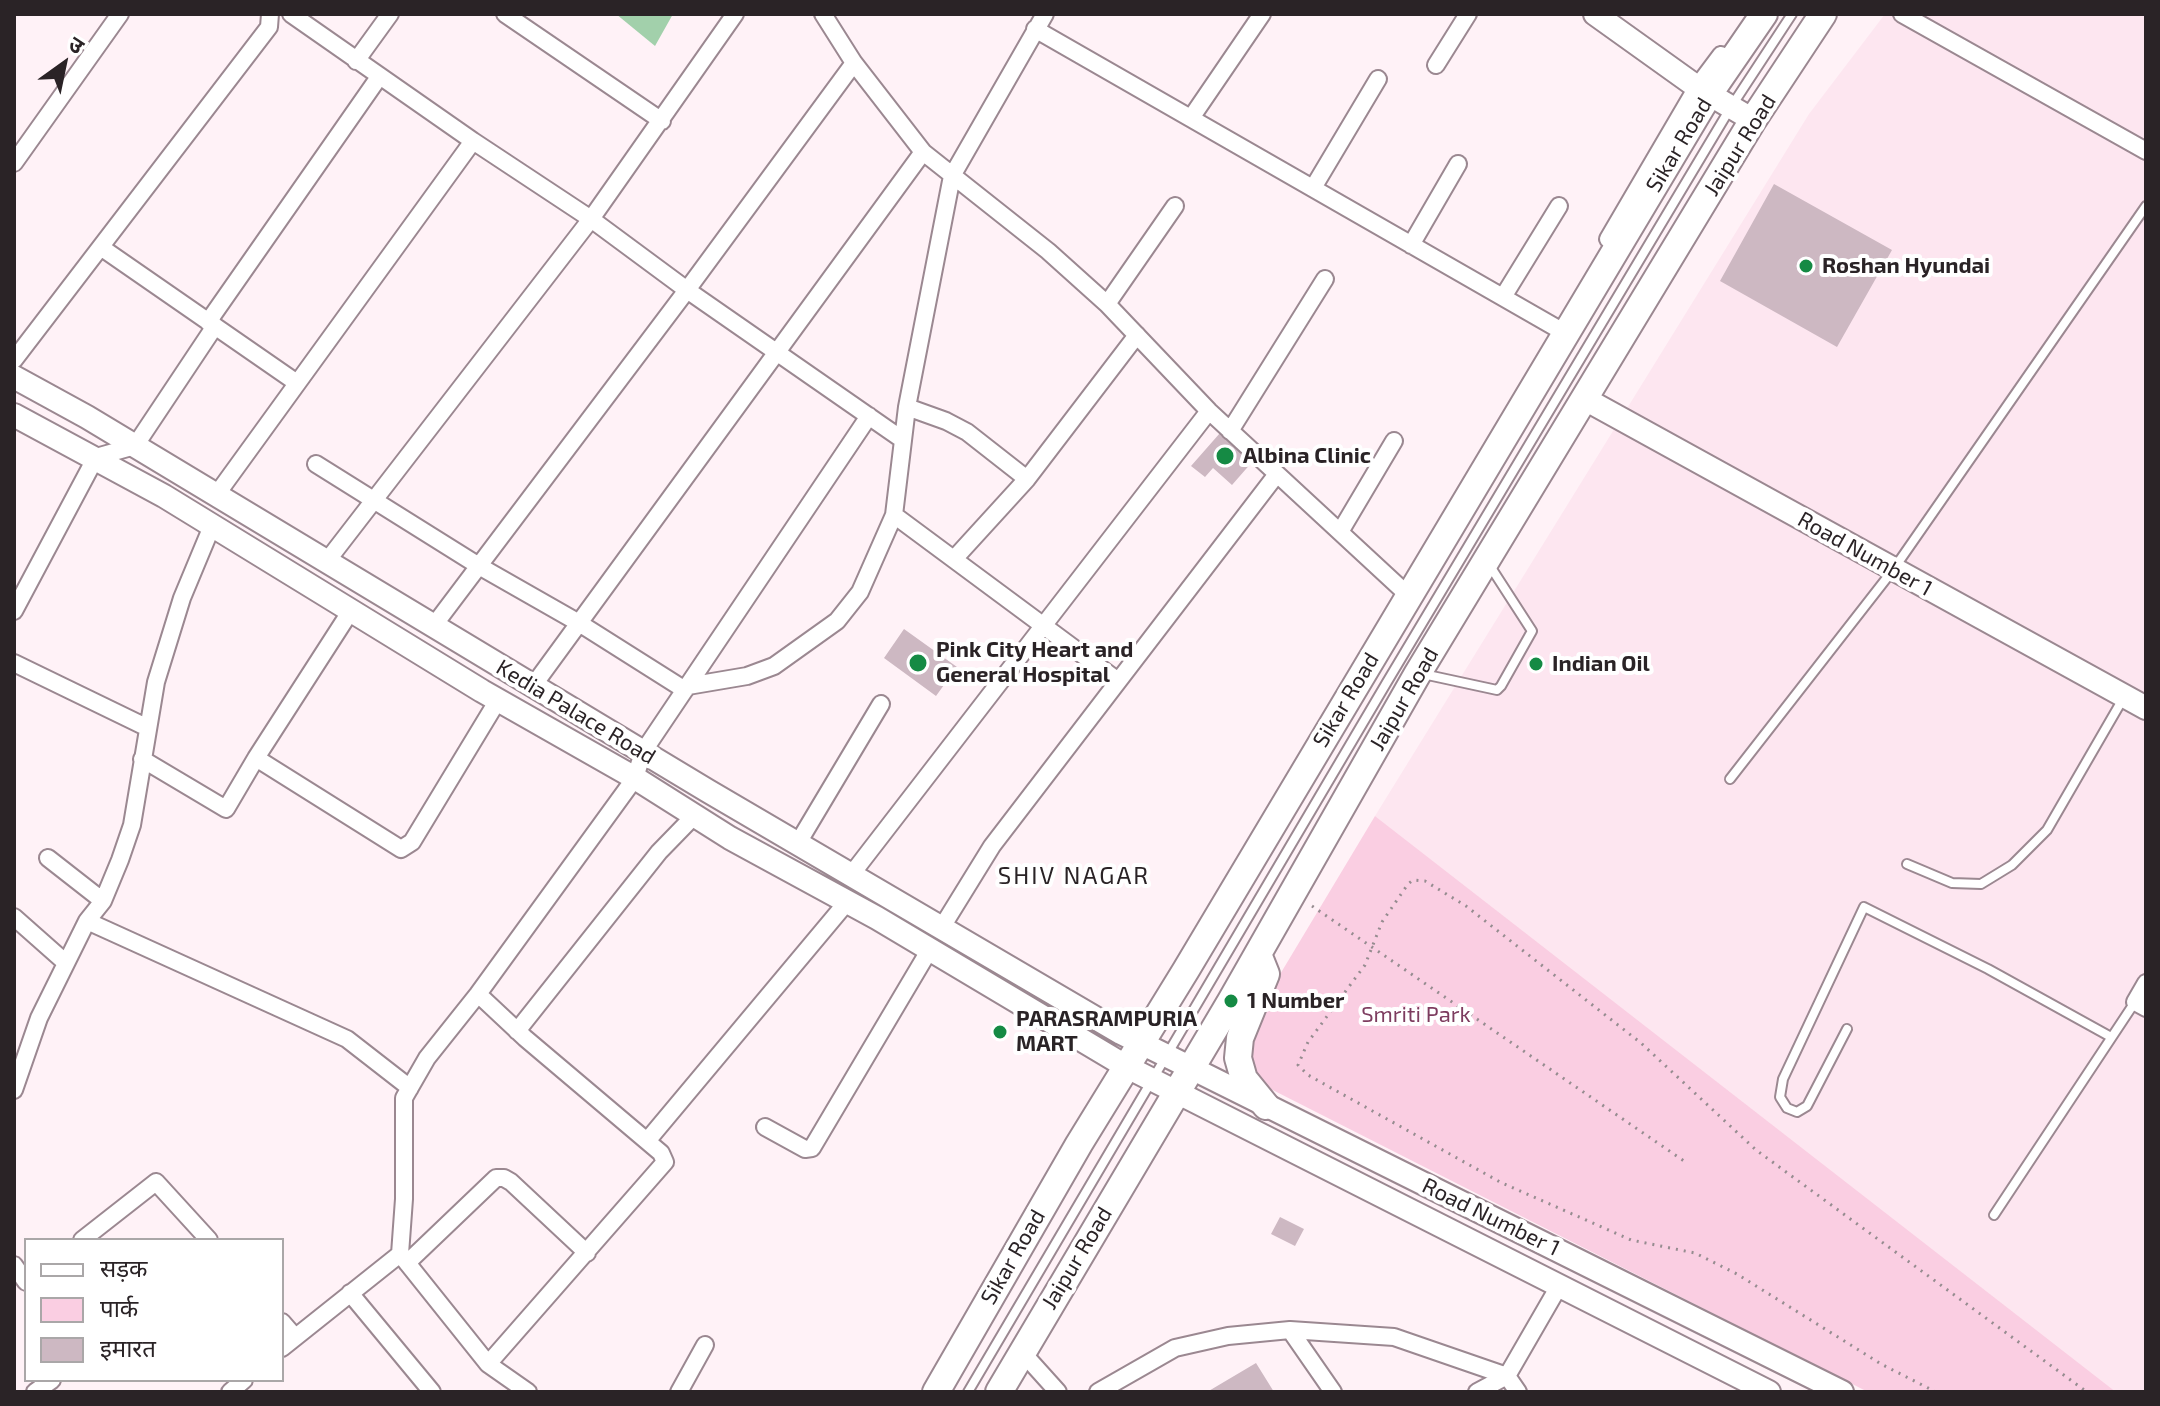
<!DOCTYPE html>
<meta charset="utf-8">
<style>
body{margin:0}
#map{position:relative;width:2160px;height:1406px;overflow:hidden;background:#fff2f7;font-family:"Exo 2","Noto Sans Devanagari",sans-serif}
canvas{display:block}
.frame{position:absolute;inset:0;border:16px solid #2a2326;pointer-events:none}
.legend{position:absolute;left:24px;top:1238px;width:260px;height:144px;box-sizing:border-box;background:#fff;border:2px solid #aaa7a8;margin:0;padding:10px 14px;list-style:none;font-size:24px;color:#2a2326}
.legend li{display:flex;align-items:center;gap:16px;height:40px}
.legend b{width:40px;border:2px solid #aaa7a8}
.north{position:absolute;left:24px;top:24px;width:80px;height:80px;-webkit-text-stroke:6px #fff;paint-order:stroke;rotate:33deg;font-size:22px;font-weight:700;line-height:32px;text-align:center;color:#2a2326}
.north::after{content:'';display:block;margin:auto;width:28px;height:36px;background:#2a2326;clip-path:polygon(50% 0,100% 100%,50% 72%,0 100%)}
</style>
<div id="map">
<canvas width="2160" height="1406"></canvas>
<div class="frame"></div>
<ul class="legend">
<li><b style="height:10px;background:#fff"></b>सड़क</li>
<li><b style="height:22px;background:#facee2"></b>पार्क</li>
<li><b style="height:22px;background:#cdb8c2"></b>इमारत</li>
</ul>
<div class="north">उ</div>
</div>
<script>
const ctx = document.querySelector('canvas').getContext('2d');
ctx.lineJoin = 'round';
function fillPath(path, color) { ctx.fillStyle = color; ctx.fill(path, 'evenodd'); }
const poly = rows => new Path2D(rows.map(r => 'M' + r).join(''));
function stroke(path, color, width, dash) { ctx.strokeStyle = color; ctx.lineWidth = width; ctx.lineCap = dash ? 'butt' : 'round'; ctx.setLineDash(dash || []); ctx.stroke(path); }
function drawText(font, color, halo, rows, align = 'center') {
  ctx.font = font + ' "Exo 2",sans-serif'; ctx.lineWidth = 8; ctx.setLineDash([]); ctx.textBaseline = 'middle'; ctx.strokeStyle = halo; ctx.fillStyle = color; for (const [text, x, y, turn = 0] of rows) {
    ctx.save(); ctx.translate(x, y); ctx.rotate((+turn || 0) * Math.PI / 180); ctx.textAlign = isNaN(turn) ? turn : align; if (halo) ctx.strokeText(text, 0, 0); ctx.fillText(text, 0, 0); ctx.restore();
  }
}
fillPath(poly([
 [1885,14,2146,14,2146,1392,2116,1392,1375,816,1809,114]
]), '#fde6f0');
fillPath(poly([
 [1375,816,2116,1392,1868,1392,1249,1078,1244,1057,1255,1016]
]), '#facee2');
fillPath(poly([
 [616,14,673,14,655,46]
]), '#a2d0ab');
fillPath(poly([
 [1774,184,1892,250,1837,347,1720,281],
 [1220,433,1253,461,1232,485,1213,468,1205,477,1191,466],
 [904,629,957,667,936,696,884,658],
 [1280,1217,1304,1229,1295,1246,1271,1234],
 [1256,1363,1274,1392,1207,1392]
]), '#cdb8c2');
const lane = poly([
 [1423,674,1497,690,1501,686,1532,631,1490,566],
 [1730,779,1893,570,2146,206],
 [1907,864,1952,883,1981,884,2012,865,2047,830,2124,697],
 [1847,1029,1807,1106,1797,1112,1787,1108,1780,1097,1783,1079,1864,907,1988,969,2111,1037],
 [1994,1215,2135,1002],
 [968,1392,1387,682,1731,107,1792,14]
]);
const street = poly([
 [291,14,473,141,591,219,687,290,903,440],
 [505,14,662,121],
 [823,14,854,63,923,152,1048,251,1107,304,1209,411,1409,596],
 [1902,14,2146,151],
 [1035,29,1567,334],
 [356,61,390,14],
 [1436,65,1468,14],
 [1191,118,1262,14],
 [14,163,120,14],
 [1313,188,1378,79],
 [1608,239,1697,87,1721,55],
 [1411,245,1458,164],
 [102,248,297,383],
 [1503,297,1559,206],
 [1107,304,1175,206],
 [208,322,379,77],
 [14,360,269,27,270,14],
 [907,407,946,421,967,432,1027,479],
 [1230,431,1325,279],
 [316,464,479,566,579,623,685,690],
 [217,494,473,141],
 [894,515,1118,681],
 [1340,532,1394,441],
 [954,559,1027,479,1137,335],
 [327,561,591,219,735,14],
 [14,611,96,457,135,446,215,326],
 [435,624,687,290,854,63],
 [14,663,148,728],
 [533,686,923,152],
 [688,686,747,676,774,666,837,621,860,592,894,515,907,407,952,176,1045,14],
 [256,758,401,849,412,842,498,700],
 [142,759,226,809,256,758,350,612],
 [798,843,881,704],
 [48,858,103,901],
 [851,875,1209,411],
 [14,917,66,963],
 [87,921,347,1039,410,1088],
 [942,927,992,846,1277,474],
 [2146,983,2135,1002,2146,1008],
 [478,994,525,1038,661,1153,665,1162,488,1364],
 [517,1031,659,852,695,815],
 [14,1090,39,1018,87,921,103,901,120,860,132,825,156,682,182,598,212,526],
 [765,1127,805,1149,812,1148,930,949],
 [647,1141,847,902],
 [82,1240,156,1182,209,1240],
 [407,1263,496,1178,504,1178,511,1182,587,1253],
 [14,1265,26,1282],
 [350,1293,432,1392],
 [282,1322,295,1337],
 [1290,1330,1333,1392],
 [282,1348,400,1254],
 [1022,1352,1058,1392],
 [35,1392,52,1380],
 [230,1392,244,1380],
 [528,1392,488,1364,400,1254,404,1199,404,1098,427,1058,478,994,635,778,643,752,869,416],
 [679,1392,705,1345],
 [1098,1392,1175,1348,1228,1336,1290,1330,1394,1337,1507,1376,1518,1392],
 [1477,1392,1507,1376,1559,1286]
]);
const secondary = poly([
 [1595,14,1697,87,1753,120],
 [14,377,87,417,708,791,1121,1033,1842,1392],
 [1585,399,2146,708],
 [14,415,164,496,482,691,635,778,730,838,877,918,1127,1067,1769,1392]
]);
const primary = poly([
 [1258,954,1266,974,1240,1038,1238,1058,1244,1079,1266,1106],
 [936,1392,1079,1144,1186,970,1709,94,1764,14],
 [999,1392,1231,1001,1418,673,1753,120,1823,14]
]);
stroke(lane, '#9b8891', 12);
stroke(street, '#9b8891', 20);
stroke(secondary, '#9b8891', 26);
stroke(primary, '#9b8891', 30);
stroke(poly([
 [1312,906,1684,1161],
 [1936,1392,1881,1364,1737,1274,1695,1253,1631,1240,1500,1182,1308,1075,1298,1065,1308,1042,1365,965,1382,922,1408,884,1413,880,1425,881,1466,906,1641,1043,1756,1150,2087,1392]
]), '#968c90', 3, [2, 6]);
stroke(lane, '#fff', 8);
stroke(street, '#fff', 16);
stroke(secondary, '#fff', 22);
stroke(primary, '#fff', 26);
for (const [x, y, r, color] of [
 [1806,266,8,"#158a44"],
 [1225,456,10,"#158a44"],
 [918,663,10,"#158a44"],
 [1536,664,8,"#158a44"],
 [1231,1001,8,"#158a44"],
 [1000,1032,8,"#158a44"]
]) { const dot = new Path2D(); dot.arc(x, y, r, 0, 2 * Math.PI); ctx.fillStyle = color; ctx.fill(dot); stroke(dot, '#fff', 3); }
drawText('22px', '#2a2326', '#fff', [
 ["Sikar Road",1679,145,-59],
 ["Jaipur Road",1740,145,-58],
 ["Road Number 1",1865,554,29],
 ["Jaipur Road",1404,699,-60],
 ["Sikar Road",1346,700,-59],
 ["Kedia Palace Road",576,712,31],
 ["Road Number 1",1491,1217,26],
 ["Sikar Road",1013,1257,-60],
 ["Jaipur Road",1077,1258,-59]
]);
drawText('bold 22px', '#2a2326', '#fff', [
 ["Roshan Hyundai",1822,266],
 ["Albina Clinic",1243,456],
 ["Pink City Heart and",936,650],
 ["General Hospital",936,675],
 ["Indian Oil",1552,664],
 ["1 Number",1247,1001],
 ["PARASRAMPURIA",1016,1019],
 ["MART",1016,1044]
], 'left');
drawText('22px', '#7d3c5f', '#fff', [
 ["Smriti Park",1416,1015]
]);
ctx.letterSpacing = '2px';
drawText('24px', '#2a2326', '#fff', [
 ["SHIV NAGAR",1074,876]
]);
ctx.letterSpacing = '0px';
</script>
